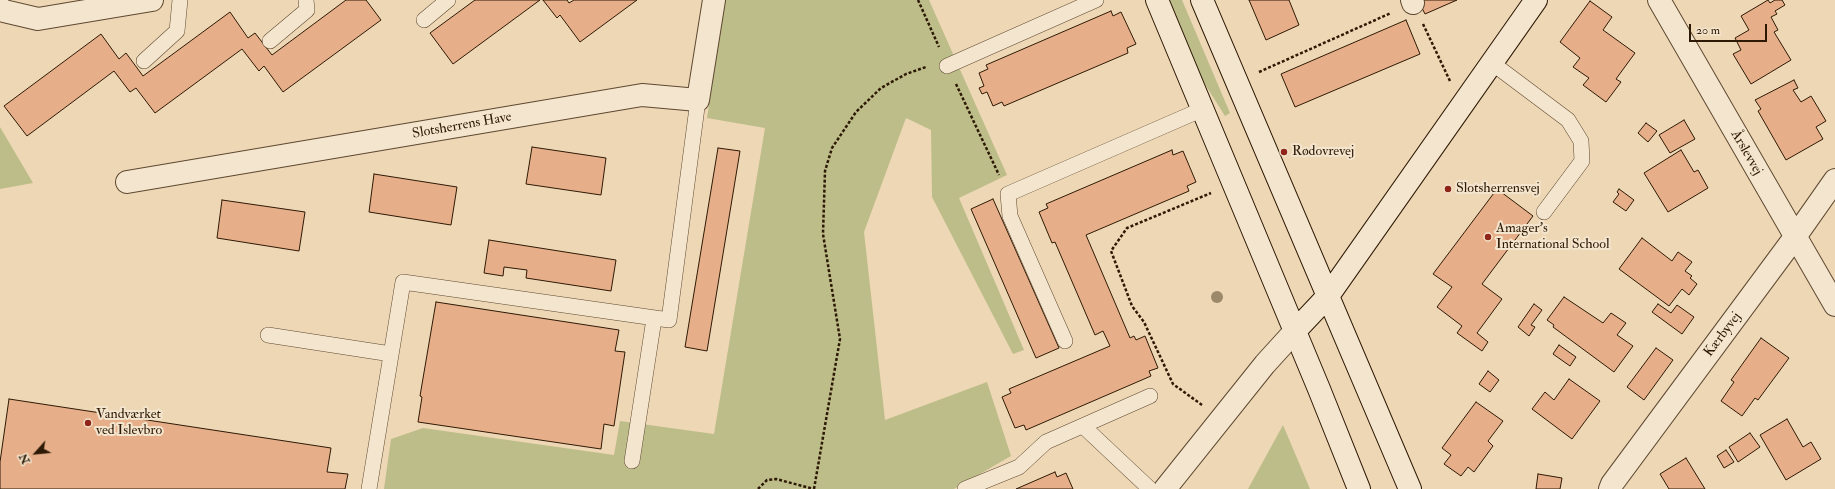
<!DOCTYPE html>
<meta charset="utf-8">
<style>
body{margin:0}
#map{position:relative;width:1835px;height:489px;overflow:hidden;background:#eed7b4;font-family:"IM FELL Double Pica",serif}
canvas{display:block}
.north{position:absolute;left:16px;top:433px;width:40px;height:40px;-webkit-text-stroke:3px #f4e5ce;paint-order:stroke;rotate:243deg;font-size:11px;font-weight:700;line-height:16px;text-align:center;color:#2e1905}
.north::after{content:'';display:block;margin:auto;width:14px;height:18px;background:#2e1905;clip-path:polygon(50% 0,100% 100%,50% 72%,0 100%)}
.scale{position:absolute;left:1689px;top:24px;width:78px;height:18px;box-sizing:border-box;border:2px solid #2e1905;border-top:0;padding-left:5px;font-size:12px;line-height:14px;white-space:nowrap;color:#2e1905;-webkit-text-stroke:3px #f4e5ce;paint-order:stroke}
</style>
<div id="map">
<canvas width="1835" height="489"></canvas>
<div class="north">N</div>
<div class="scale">20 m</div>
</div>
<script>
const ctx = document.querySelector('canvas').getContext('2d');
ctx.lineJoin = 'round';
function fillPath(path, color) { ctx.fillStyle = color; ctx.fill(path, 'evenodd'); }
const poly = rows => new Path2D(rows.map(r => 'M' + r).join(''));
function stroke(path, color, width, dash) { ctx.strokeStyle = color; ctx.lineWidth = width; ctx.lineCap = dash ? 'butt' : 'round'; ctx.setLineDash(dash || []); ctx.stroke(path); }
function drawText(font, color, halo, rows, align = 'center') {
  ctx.font = font + ' "IM FELL Double Pica",serif'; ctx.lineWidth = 4; ctx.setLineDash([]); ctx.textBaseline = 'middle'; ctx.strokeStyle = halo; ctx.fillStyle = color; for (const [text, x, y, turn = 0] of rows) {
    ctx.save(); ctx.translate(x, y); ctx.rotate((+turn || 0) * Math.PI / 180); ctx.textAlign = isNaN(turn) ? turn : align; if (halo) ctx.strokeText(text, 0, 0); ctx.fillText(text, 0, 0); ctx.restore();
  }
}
fillPath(poly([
 [725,0,929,0,1007,175,959,198,1024,350,1013,354,932,197,931,130,906,118,864,232,885,420,987,382,1011,456,954,489,384,489,391,439,423,428,614,455,620,421,714,434,765,128,707,118],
 [1167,0,1182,0,1230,113,1225,116,1203,81],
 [0,127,33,183,0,189],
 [1283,425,1310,489,1248,489]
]), '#bdbd8a');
const building = poly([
 [346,0,366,0,381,20,283,92,264,66,259,71,242,49,155,113,136,88,130,92,114,71,27,136,4,106,101,34,119,59,126,53,143,76,230,12,248,38,255,33,272,55,346,0],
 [475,0,540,0,453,64,430,33,475,0],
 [543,0,567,0,569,3,574,0,637,0,580,42,560,15,557,18,543,0],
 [1249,0,1289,0,1299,25,1266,40,1249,0],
 [1418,0,1457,0,1425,14,1418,0],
 [1768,0,1770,3,1775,0,1782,0,1785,5,1775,11,1777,14,1771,17,1778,30,1774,32,1791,60,1751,84,1733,54,1741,50,1735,38,1749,30,1741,16,1768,0],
 [1590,1,1612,17,1603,30,1635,53,1616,79,1621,82,1606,102,1583,85,1589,78,1573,67,1580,58,1560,42,1590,1],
 [1111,11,1113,16,1121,12,1136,44,1127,48,1128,53,1004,106,1002,102,993,106,987,92,982,94,979,88,984,86,979,73,988,69,986,65,1111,11],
 [1406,20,1420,54,1295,107,1281,74,1406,20],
 [1794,80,1798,88,1793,90,1801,102,1811,96,1826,121,1816,127,1823,139,1786,160,1758,111,1761,109,1755,100,1794,80],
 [1684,120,1695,139,1670,153,1659,135,1684,120],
 [1646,123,1657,131,1648,142,1638,133,1646,123],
 [532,147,606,158,601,195,526,184,532,147],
 [718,148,740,151,707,351,685,347,718,148],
 [1172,150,1173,155,1183,151,1196,182,1187,186,1189,191,1086,235,1130,338,1134,336,1136,340,1145,336,1158,368,1149,371,1151,376,1026,430,1024,425,1015,428,1002,397,1011,393,1009,389,1110,346,1103,331,1095,335,1055,242,1052,243,1039,212,1048,208,1046,204,1172,150],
 [1681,150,1694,172,1698,170,1708,188,1668,212,1644,173,1681,150],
 [374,174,457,187,451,225,369,212,374,174],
 [1497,189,1533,216,1482,284,1502,299,1477,333,1488,342,1482,351,1457,333,1462,326,1437,307,1452,287,1433,274,1497,189],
 [1619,189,1634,200,1626,211,1613,202,1619,194,1617,192,1619,189],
 [993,199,1059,348,1036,358,971,209,993,199],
 [222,200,305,212,299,251,217,238,222,200],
 [1642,238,1672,261,1678,252,1692,262,1685,271,1692,276,1690,278,1697,284,1689,295,1682,289,1669,306,1619,269,1642,238],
 [489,240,616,260,611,291,526,278,527,270,504,267,503,276,484,273,489,240],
 [1564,297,1603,323,1611,313,1626,323,1617,335,1633,346,1614,372,1553,327,1554,325,1547,320,1564,297],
 [436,302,619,330,615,351,625,352,614,426,604,424,601,449,418,422,422,397,420,396,436,302],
 [1534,304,1542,310,1531,325,1535,327,1529,336,1518,327,1534,304],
 [1658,304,1671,313,1677,305,1694,317,1682,334,1652,312,1658,304],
 [1761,338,1789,358,1758,400,1755,398,1742,416,1721,401,1734,382,1731,380,1761,338],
 [1559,345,1576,357,1570,366,1553,354,1559,345],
 [1656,348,1673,360,1644,400,1627,387,1656,348],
 [1488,371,1499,380,1490,392,1479,384,1488,371],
 [1569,379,1600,401,1572,439,1532,409,1545,392,1554,400,1569,379],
 [9,399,331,448,327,472,348,474,345,489,0,489,0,462,9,399],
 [1476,402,1503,421,1488,441,1493,446,1474,472,1468,467,1461,476,1444,464,1451,455,1442,448,1476,402],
 [1787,419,1803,447,1811,442,1821,459,1786,480,1760,435,1787,419],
 [1750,433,1760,447,1738,462,1729,447,1750,433],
 [1726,450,1734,462,1724,468,1717,456,1726,450],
 [1686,458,1705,489,1669,489,1660,474,1686,458],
 [1055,472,1057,477,1066,473,1073,489,1016,489,1055,472],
 [1538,474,1562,478,1560,489,1536,489,1538,474]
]);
fillPath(building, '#e6af89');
stroke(building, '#2e1905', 1);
const lane = poly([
 [424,20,448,0],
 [270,41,307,10,306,0],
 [144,61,177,31,180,0],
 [1492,63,1568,120,1581,141,1582,161,1544,212],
 [947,66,1096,0],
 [268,335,391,354],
 [1065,341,1010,216,1008,194,1203,109],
 [1083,426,1150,489],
 [632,461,654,319],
 [369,489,403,282,669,320,698,100],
 [965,489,1019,467,1046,442,1150,396]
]);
const street = poly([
 [1412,0,1413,3],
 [1659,0,1835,305],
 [0,8,4,11,38,19,152,0],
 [127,182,642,95,698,100,714,0],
 [1165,489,1265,364,1295,331],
 [1610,489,1612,484,1795,237,1835,180]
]);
const secondary = poly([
 [1157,0,1319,389,1359,489],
 [1202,0,1410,489],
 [1295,331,1328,296,1536,0]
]);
stroke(lane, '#5e4831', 16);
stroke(street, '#5e4831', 24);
stroke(secondary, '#2e1905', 24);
stroke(poly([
 [918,0,939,47],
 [1423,24,1450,81],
 [1259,72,1391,13],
 [956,84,999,175],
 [1202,405,1173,384,1144,322,1132,306,1111,251,1127,228,1211,193],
 [758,489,767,480,776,479,814,489],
 [814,489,840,339,823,234,825,171,832,148,856,112,881,88,906,74,926,67]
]), '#2e1905', 2.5, [3, 2]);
stroke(lane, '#f4e5ce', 15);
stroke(street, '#f4e5ce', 22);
stroke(secondary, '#f4e5ce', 22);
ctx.fillStyle = '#9c896a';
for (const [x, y] of [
 [1217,297]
]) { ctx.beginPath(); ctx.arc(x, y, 6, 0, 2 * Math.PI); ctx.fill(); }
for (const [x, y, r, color] of [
 [1284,152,4,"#8f2418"],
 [1448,189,4,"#8f2418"],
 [1488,237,4,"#8f2418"],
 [88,423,4,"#8f2418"]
]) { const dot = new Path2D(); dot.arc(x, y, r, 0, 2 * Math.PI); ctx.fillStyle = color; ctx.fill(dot); stroke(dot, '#f4e5ce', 1.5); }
drawText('14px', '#2e1905', '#f4e5ce', [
 ["Slotsherrens Have",462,126,-10],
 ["Årslevvej",1746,153,60],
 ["Kærbyvej",1723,335,-53]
]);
drawText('14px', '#2e1905', '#f4e5ce', [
 ["Rødovrevej",1292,152],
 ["Slotsherrensvej",1456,189],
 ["Amager's",1496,229],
 ["International School",1496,245],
 ["Vandværket",96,415],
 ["ved Islevbro",96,431]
], 'left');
</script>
